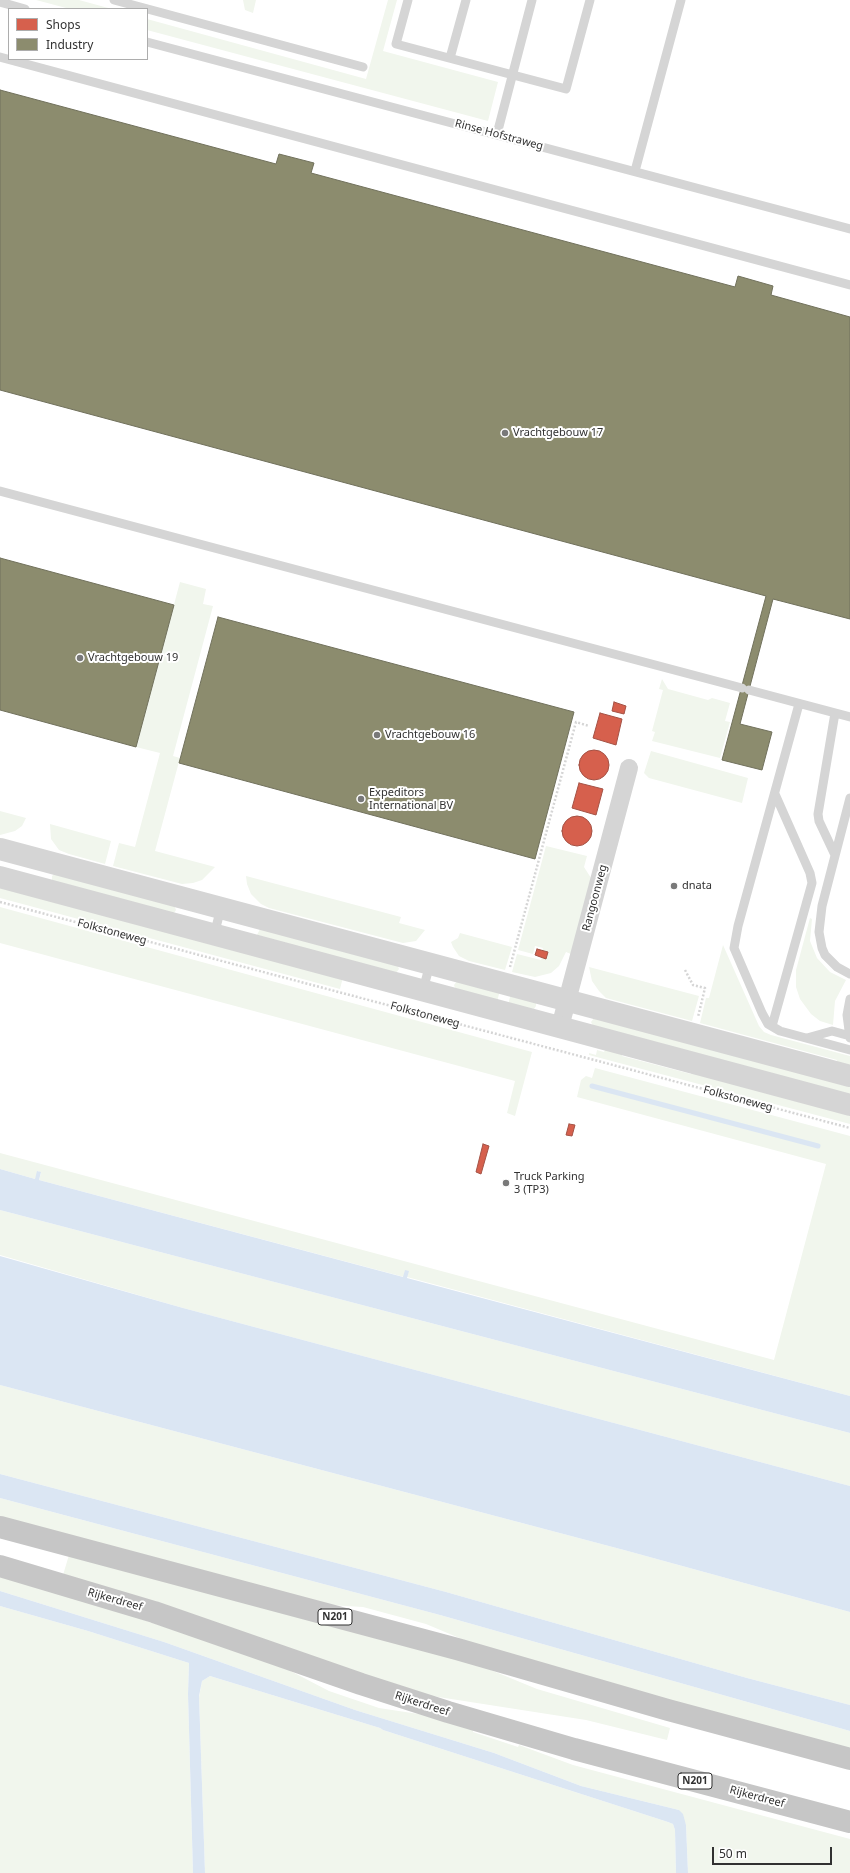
<!DOCTYPE html>
<style>
body{margin:0}
#map{position:relative;width:850px;height:1873px;overflow:hidden;background:#fff;font-family:"Noto Sans",sans-serif}
canvas{display:block}
.legend{position:absolute;left:8px;top:8px;width:140px;height:52px;box-sizing:border-box;background:#fff;border:1px solid #adadad;margin:0;padding:5px 7px;list-style:none;font-size:12px;color:#313131}
.legend li{display:flex;align-items:center;gap:8px;height:20px}
.legend b{width:20px;border:1px solid #adadad}
.scale{position:absolute;left:712px;top:1847px;width:120px;height:18px;box-sizing:border-box;border:2px solid #313131;border-top:0;padding-left:5px;font-size:12px;line-height:14px;white-space:nowrap;color:#313131;-webkit-text-stroke:3px #fff;paint-order:stroke}
</style>
<div id="map">
<canvas width="850" height="1873"></canvas>
<ul class="legend">
<li><b style="height:11px;background:#d6604d"></b>Shops</li>
<li><b style="height:11px;background:#8c8c6e"></b>Industry</li>
</ul>
<div class="scale">50 m</div>
</div>
<script>
const ctx = document.querySelector('canvas').getContext('2d');
ctx.lineJoin = 'round';
function fillPath(path, color) { ctx.fillStyle = color; ctx.fill(path, 'evenodd'); }
const poly = rows => new Path2D(rows.map(r => 'M' + r).join(''));
function stroke(path, color, width, dash) { ctx.strokeStyle = color; ctx.lineWidth = width; ctx.lineCap = dash ? 'butt' : 'round'; ctx.setLineDash(dash || []); ctx.stroke(path); }
function drawText(font, color, halo, rows, align = 'center') {
  ctx.font = font + ' "Noto Sans",sans-serif'; ctx.lineWidth = 4; ctx.setLineDash([]); ctx.textBaseline = 'middle'; ctx.strokeStyle = halo; ctx.fillStyle = color; for (const [text, x, y, turn = 0] of rows) {
    ctx.save(); ctx.translate(x, y); ctx.rotate((+turn || 0) * Math.PI / 180); ctx.textAlign = isNaN(turn) ? turn : align; if (halo) ctx.strokeText(text, 0, 0); ctx.fillText(text, 0, 0); ctx.restore();
  }
}
fillPath(poly([
 [36,0,79,0,112,9,70,9],
 [243,0,256,0,253,13,245,10],
 [388,0,397,0,383,51,498,82,488,121,147,30,147,19,366,79],
 [180,582,206,589,203,604,213,606,173,756,180,758,155,851,215,867,202,880,193,883,182,884,113,866,119,843,135,847,160,753,136,747],
 [662,679,668,689,708,700,712,698,730,703,725,721,730,722,720,758,652,741,655,732,652,731,663,690,659,689],
 [651,751,748,778,742,803,649,778,644,773],
 [0,811,26,818,22,826,15,831,0,835],
 [50,824,111,841,105,864,69,854,59,850,51,839],
 [546,846,587,856,584,867,591,878,571,954,566,952,559,966,551,973,535,977,512,972,517,954,541,960,542,957,546,958,548,952,542,950,543,948,535,946,533,954,518,950],
 [55,873,174,905,176,910,174,913,52,882,52,876],
 [246,876,401,917,399,923,425,930,416,941,403,943,269,908,261,904,251,894,247,884],
 [0,885,343,977,340,989,0,898],
 [0,907,532,1052,515,1116,507,1113,515,1081,0,943],
 [810,918,812,919,810,941,817,958,830,972,846,980,835,1001,833,1025,820,1021,811,1014,800,999,796,987,796,970],
 [260,929,397,964,399,969,396,973,257,935],
 [460,933,512,947,505,970,469,961,459,956,453,947,451,942,458,938],
 [723,945,759,1026,764,1032,771,1035,850,1056,850,1068,836,1064,837,1060,700,1023,706,998,709,998],
 [589,967,699,996,692,1021,606,998,599,991,592,981],
 [457,981,500,990,497,1002,455,988,454,985],
 [511,993,536,1003,536,1006,534,1009,508,1005],
 [594,1018,850,1084,850,1096,593,1026,591,1022],
 [597,1050,604,1052,605,1050,623,1051,622,1056,691,1074,692,1070,850,1112,850,1124,589,1055,589,1053,596,1055],
 [595,1068,850,1136,850,1396,407,1277,405,1271,404,1277,39,1180,41,1173,38,1171,35,1179,0,1169,0,1153,774,1360,826,1164,577,1097,581,1080,586,1076,592,1078],
 [0,1210,850,1433,850,1486,183,1308,0,1255],
 [0,1385,624,1550,850,1612,850,1705,747,1678,446,1592,0,1474],
 [0,1498,440,1615,850,1731,850,1751,476,1645,426,1624,363,1607,328,1605,0,1519],
 [69,1555,469,1661,537,1689,670,1728,667,1740,586,1720,419,1694,63,1575],
 [0,1575,62,1593,279,1665,329,1691,379,1708,425,1715,473,1730,473,1732,518,1747,519,1745,573,1765,850,1839,850,1873,688,1873,686,1825,679,1810,581,1786,494,1753,355,1710,164,1642,0,1591],
 [0,1606,88,1631,189,1663,188,1694,193,1873,0,1873],
 [210,1676,380,1728,383,1730,668,1822,673,1824,675,1830,676,1873,205,1873,199,1697,202,1681]
]), '#f1f6ed');
fillPath(poly([
 [0,1169,35,1179,37,1171,41,1172,39,1180,403,1277,405,1270,409,1271,407,1278,850,1396,850,1433,0,1210],
 [0,1256,183,1308,850,1486,850,1612,624,1550,0,1385],
 [0,1474,446,1592,747,1678,850,1705,850,1731,440,1615,0,1498],
 [0,1591,164,1642,355,1710,494,1753,581,1786,679,1810,683,1814,686,1825,688,1873,676,1873,675,1830,673,1824,668,1822,383,1730,380,1728,210,1676,202,1681,199,1696,205,1873,193,1873,188,1694,189,1663,88,1631,0,1606]
]), '#dbe6f3');
const shops = poly([
 [614,702,626,706,624,714,612,711,614,702],
 [600,713,622,719,616,745,593,738,600,713],
 '579 765a15 15 0 1 1 30 0a15 15 0 1 1-30 0Z',
 [579,783,603,789,596,815,572,808,579,783],
 '562 831a15 15 0 1 1 30 0a15 15 0 1 1-30 0Z',
 [537,949,548,952,546,959,535,955,537,949],
 [569,1124,575,1125,572,1136,566,1135,569,1124],
 [483,1144,489,1146,481,1174,476,1172,483,1144]
]);
fillPath(shops, '#d6604d');
stroke(shops, '#a45245', 1);
const industry = poly([
 [0,90,276,164,279,154,314,163,311,173,735,287,738,276,773,286,771,295,850,317,850,619,773,599,740,724,772,732,762,770,722,760,766,596,0,390,0,90],
 [0,558,174,605,136,747,0,710,0,558],
 [218,617,574,712,535,859,179,763,218,617]
]);
fillPath(industry, '#8c8c6e');
stroke(industry, '#71715c', 1);
stroke(poly([
 [592,1086,818,1146]
]), '#dbe6f3', 5);
stroke(poly([
 [0,902,850,1128],
 [510,967,576,722,589,726],
 [685,970,693,985,705,988,698,1017]
]), '#d5d5d5', 2.5, [2, 2]);
stroke(poly([
 [114,0,363,67],
 [408,0,396,44,566,89,590,0],
 [0,2,25,9],
 [147,42,850,229],
 [0,57,850,285],
 [450,58,466,0],
 [497,134,532,0],
 [635,171,681,0],
 [0,491,742,688],
 [749,690,850,717],
 [799,704,738,926,734,948,762,1013,768,1024,780,1031,850,1050],
 [835,713,818,814,819,821,835,855],
 [850,798,822,906,819,932,822,948,825,955,837,967,850,974],
 [214,935,221,908],
 [423,990,430,964],
 [850,999,847,1015,850,1038],
 [772,1026,812,883,810,873,775,794],
 [807,1038,832,1031,850,1036]
]), '#d5d5d5', 9);
stroke(poly([
 [560,1027,629,768]
]), '#d5d5d5', 18);
stroke(poly([
 [0,849,850,1076],
 [0,877,850,1105]
]), '#d5d5d5', 22);
stroke(poly([
 [0,1527,457,1649,668,1710,850,1759],
 [0,1566,154,1612,361,1684,448,1712,574,1749,850,1822]
]), '#c6c6c6', 22);
for (const [x, y, r, color] of [
 [505,433,4,"#797979"],
 [80,658,4,"#797979"],
 [377,735,4,"#797979"],
 [361,799,4,"#797979"],
 [674,886,4,"#797979"],
 [506,1183,4,"#797979"]
]) { const dot = new Path2D(); dot.arc(x, y, r, 0, 2 * Math.PI); ctx.fillStyle = color; ctx.fill(dot); stroke(dot, '#fff', 1.5); }
for (const [x, y, w] of [
 [335,1617,34],
 [695,1781,34]
]) { const box = new Path2D(); box.roundRect(x - w / 2, y - 8, w, 16, 3); ctx.fillStyle = '#fff'; ctx.fill(box); stroke(box, '#313131', 1); }
drawText('bold 10px', '#313131', null, [
 ["N201",335,1617],
 ["N201",695,1781]
]);
drawText('11px', '#313131', '#fff', [
 ["Rinse Hofstraweg",499,135,15],
 ["Rangoonweg",595,898,-75],
 ["Folkstoneweg",112,932,15],
 ["Folkstoneweg",425,1015,15],
 ["Folkstoneweg",738,1099,15],
 ["Rijkerdreef",115,1600,16],
 ["Rijkerdreef",422,1704,18],
 ["Rijkerdreef",757,1797,15]
]);
drawText('11px', '#313131', '#fff', [
 ["Vrachtgebouw 17",513,433],
 ["Vrachtgebouw 19",88,658],
 ["Vrachtgebouw 16",385,735],
 ["Expeditors",369,793],
 ["International BV",369,806],
 ["dnata",682,886],
 ["Truck Parking",514,1177],
 ["3 (TP3)",514,1190]
], 'left');
</script>
